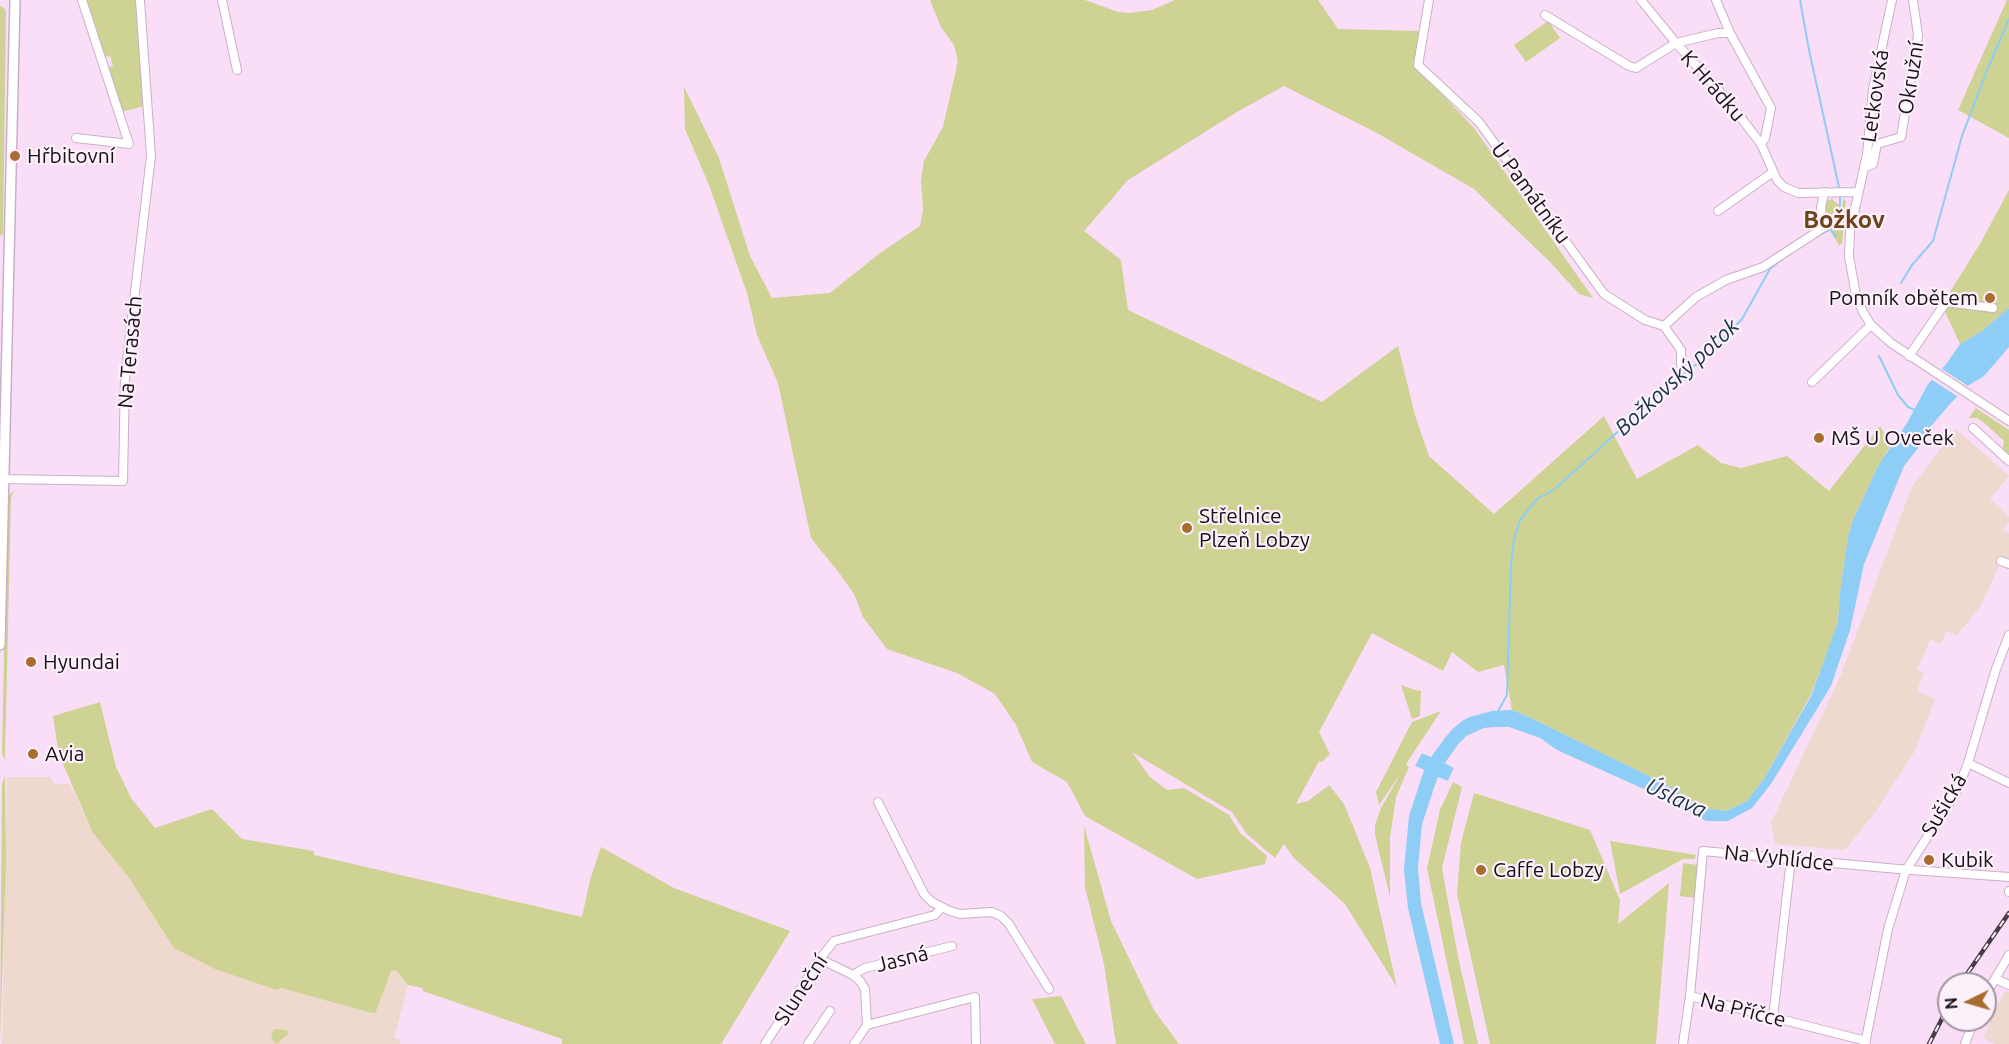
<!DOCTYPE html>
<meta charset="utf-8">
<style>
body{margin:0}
#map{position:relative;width:2009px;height:1044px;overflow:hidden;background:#faddf7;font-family:Ubuntu,sans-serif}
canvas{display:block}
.north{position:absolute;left:1937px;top:972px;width:60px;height:60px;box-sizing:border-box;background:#fcf0fb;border:2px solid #a196a0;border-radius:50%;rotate:265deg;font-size:16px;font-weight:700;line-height:24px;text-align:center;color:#180e17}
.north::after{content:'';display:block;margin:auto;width:21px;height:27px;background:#a96c31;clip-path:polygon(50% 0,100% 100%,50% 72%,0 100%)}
</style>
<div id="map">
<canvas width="2009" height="1044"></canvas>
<div class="north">N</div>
</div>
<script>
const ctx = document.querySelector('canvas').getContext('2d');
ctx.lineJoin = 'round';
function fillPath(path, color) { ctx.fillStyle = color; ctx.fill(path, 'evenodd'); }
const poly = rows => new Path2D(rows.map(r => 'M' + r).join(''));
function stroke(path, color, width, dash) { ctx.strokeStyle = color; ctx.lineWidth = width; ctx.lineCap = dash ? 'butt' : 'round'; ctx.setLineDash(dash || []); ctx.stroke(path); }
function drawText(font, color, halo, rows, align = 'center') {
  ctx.font = font + ' Ubuntu,sans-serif'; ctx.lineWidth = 4.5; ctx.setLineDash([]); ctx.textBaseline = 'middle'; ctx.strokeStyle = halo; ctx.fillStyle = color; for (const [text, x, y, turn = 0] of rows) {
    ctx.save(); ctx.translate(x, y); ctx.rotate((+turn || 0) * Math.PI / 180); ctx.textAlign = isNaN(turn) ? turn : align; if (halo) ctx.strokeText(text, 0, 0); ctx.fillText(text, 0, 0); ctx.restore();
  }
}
fillPath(poly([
 [1956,429,2009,476,1990,499,2009,517,2009,522,2002,530,2009,533,2009,558,2000,555,1997,562,2000,564,1980,607,1957,635,1946,631,1941,644,1930,640,1917,670,1924,673,1917,691,1935,699,1914,752,1876,811,1845,850,1775,844,1771,823,1840,677,1912,487],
 [7,777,50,777,54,784,70,784,93,833,130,879,277,990,281,988,375,1014,391,970,396,970,408,985,394,1038,401,1040,400,1044,2,1044],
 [2005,991,2009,992,2009,1044,1996,1044,1983,1038]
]), '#efd8cd');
fillPath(poly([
 [84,0,138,0,145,106,121,112,107,68,113,66,110,56,103,57],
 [930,0,1085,0,1118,12,1130,13,1152,10,1175,0,1318,0,1338,29,1419,31,1416,67,1474,128,1593,298,1579,294,1550,262,1474,189,1377,133,1284,86,1237,112,1128,180,1084,231,1121,260,1128,310,1322,402,1398,346,1415,415,1429,456,1494,514,1604,416,1637,479,1698,445,1721,463,1741,468,1787,456,1829,491,1880,426,1891,445,1879,464,1853,520,1848,537,1840,592,1838,622,1831,644,1810,696,1765,777,1747,801,1726,811,1709,809,1693,802,1671,787,1529,717,1512,710,1504,665,1478,672,1452,652,1443,671,1372,633,1319,732,1330,754,1322,762,1319,761,1296,804,1308,801,1329,785,1344,804,1370,868,1397,987,1345,904,1293,857,1284,844,1275,858,1246,833,1232,812,1132,752,1150,777,1167,790,1184,788,1229,815,1240,833,1267,856,1265,864,1197,879,1085,816,1067,782,1032,762,1016,725,995,694,957,673,887,649,863,617,854,594,840,574,811,538,778,383,757,335,747,293,709,185,685,129,684,87,719,158,750,256,772,298,830,293,880,253,920,226,923,209,921,181,924,161,943,127,958,61,954,45,941,27],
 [2007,0,2009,0,2009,138,1958,110],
 [0,6,4,8,6,12,3,233,0,237],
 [1548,21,1560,38,1526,62,1514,45],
 [2009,190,2009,308,1982,331,1960,344,1942,305,1981,242],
 [1832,199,1839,205,1838,214,1829,228,1825,206,1828,200],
 [1843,199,1846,201,1842,244,1839,245,1830,231,1837,223,1842,211],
 [1976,408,2009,430,2009,457,2002,451,2004,441,1982,421,1977,418,1969,418],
 [19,488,13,493,11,498,5,760,2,754,7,500,10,494],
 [1401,685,1418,691,1421,690,1420,716,1412,719],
 [100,702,116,767,131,798,155,828,212,809,242,839,314,851,314,855,582,917,590,880,601,847,674,888,790,931,721,1044,562,1044,562,1039,423,991,423,988,408,985,396,970,391,971,375,1014,281,988,277,990,215,969,174,948,130,879,93,833,59,755,53,716],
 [1441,711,1406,764,1409,767,1396,797,1390,838,1390,897,1375,835,1375,825,1381,808,1401,773,1379,805,1376,792,1412,722],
 [5,776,6,862,0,1044,2,784],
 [1453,782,1462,787,1442,868,1458,957,1478,1044,1464,1044,1427,868,1440,810],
 [1474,793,1590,830,1620,900,1618,924,1669,883,1656,1044,1490,1044,1457,894,1461,843],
 [1084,826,1111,921,1154,1010,1179,1044,1116,1044,1104,964,1085,887],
 [1610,841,1696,855,1695,859,1683,859,1620,894],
 [1683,863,1698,865,1695,898,1680,896],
 [1061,996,1086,1044,1055,1044,1032,999],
 [274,1029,287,1030,288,1034,276,1044,271,1038]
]), '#ced292');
fillPath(poly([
 [2009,308,2009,347,1984,376,1969,385,1950,404,1931,426,1919,447,1904,466,1864,564,1850,630,1831,686,1771,784,1752,808,1728,821,1706,821,1664,798,1557,750,1540,738,1509,727,1484,728,1466,737,1459,743,1445,763,1454,768,1448,781,1438,777,1433,791,1422,824,1418,868,1421,903,1454,1044,1440,1044,1408,908,1404,870,1409,816,1424,770,1415,766,1422,753,1431,757,1450,731,1466,718,1492,711,1512,710,1529,717,1671,787,1693,802,1709,809,1726,811,1747,801,1765,777,1811,696,1838,622,1840,592,1848,537,1853,520,1879,464,1907,423,1928,384,1947,363,1960,344,1982,331]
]), '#8ecdf6');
fillPath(poly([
 [1939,367,1971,388,1960,398,1929,378],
 [1491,708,1499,708,1471,716,1457,724,1440,743,1431,757,1421,753,1415,766,1424,770,1418,785,1415,784,1421,771,1414,768,1412,765,1419,751,1422,750,1430,754,1447,729,1455,721,1470,713],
 [1497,727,1509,727,1509,729,1485,731,1468,739,1449,762,1457,768,1450,783,1447,784,1440,781,1435,792,1433,791,1438,777,1448,781,1454,768,1445,763,1466,736,1484,728]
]), '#faddf7');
stroke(poly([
 [1800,0,1809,50,1839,187,1840,199,1840,211,1834,227,1814,238],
 [1831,229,1836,237],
 [1901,283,1912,265,1933,241,1962,136,1986,73,2009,19],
 [1879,356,1898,395,1908,407,1917,411],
 [1497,713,1507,695,1511,564,1514,540,1520,520,1537,499,1555,489,1670,384,1706,357,1742,319,1770,269,1782,259]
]), '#8ecdf6', 2);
const minor = poly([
 [222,0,237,70],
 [1429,0,1418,65,1479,122,1604,294,1645,320,1664,326,1681,350,1681,364],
 [1641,0,1676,43,1729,102,1761,144,1777,180,1784,187,1798,193,1858,192],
 [1716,0,1730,33,1771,108,1765,138,1761,144],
 [1892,0,1873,89,1867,154,1850,232,1849,256,1856,296,1863,312,1871,325,1891,343,2009,421],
 [1545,15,1629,66,1636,68,1676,43,1718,33,1730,33],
 [76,138,129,144,82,0],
 [1864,168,1873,164,1877,144,1901,137,1918,35,1913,0],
 [1718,211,1773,172],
 [1664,326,1696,297,1726,280,1763,267,1826,226,1822,218,1821,208,1824,192],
 [1909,356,1946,302,1993,308],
 [1812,382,1871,325],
 [1973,428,2009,461],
 [0,479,123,481,125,377,151,156,140,0],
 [2001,561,2009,564],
 [1968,763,2009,783],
 [878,802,924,894,932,902,950,911,960,914,992,912,1001,916,1009,924,1049,989],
 [2009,892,2009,891],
 [820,959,853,975,860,981,865,989,867,1025],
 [853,975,865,968,952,946],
 [1996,979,2009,985],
 [1690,996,1866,1041],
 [1985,996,2009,955],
 [1773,1017,1791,859],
 [765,1044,820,959,834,941,935,915,941,908],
 [808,1044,830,1011],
 [854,1044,867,1025,975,997,976,1044],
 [1683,1044,1690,996,1703,851,1898,869,2009,877],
 [1865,1044,1888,929,1906,870,1957,791,1968,763,1996,669,2009,635],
 [1965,1044,1974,1020]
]);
const major = poly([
 [0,645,15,0]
]);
stroke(minor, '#cbafc8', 10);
stroke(major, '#cbafc8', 12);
stroke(minor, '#fff', 8);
stroke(major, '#fff', 9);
const rail = poly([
 [1960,984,2009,913],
 [1929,1044,1949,1005]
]);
stroke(rail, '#493b47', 4.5);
stroke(rail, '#fcf0fb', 2, [7]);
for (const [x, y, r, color] of [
 [15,156,6,"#a96c31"],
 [1990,298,6,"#a96c31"],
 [1819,438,6,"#a96c31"],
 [1187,528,6,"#a96c31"],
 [31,662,6,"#a96c31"],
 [33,754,6,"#a96c31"],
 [1929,860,6,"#a96c31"],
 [1481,870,6,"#a96c31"]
]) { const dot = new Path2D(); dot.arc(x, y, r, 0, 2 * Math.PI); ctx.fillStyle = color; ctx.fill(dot); stroke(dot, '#fcf0fb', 2); }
drawText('21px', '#180e17', '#fcf0fb', [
 ["Okružní",1911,78,-81],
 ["K Hrádku",1713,86,49],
 ["Letkovská",1875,96,-82],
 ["U Památníku",1531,193,54],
 ["Na Terasách",130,352,-85],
 ["Sušická",1944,805,-60],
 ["Na Vyhlídce",1779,858,6],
 ["Jasná",902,959,-14],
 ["Sluneční",801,990,-57],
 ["Na Příčce",1743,1010,14]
]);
drawText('21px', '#180e17', '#fcf0fb', [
 ["Hřbitovní",27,156],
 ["Pomník obětem",1978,298,"right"],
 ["MŠ U Oveček",1831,438],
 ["Střelnice",1199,516],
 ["Plzeň Lobzy",1199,540],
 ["Hyundai",43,662],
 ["Avia",45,754],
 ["Kubik",1941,860],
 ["Caffe Lobzy",1493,870]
], 'left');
drawText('italic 22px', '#153143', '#fcf0fb', [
 ["Božkovský potok",1677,377,-43],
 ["Úslava",1676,798,25]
]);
drawText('bold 24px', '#6d431a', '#fcf0fb', [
 ["Božkov",1844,220]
]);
</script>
